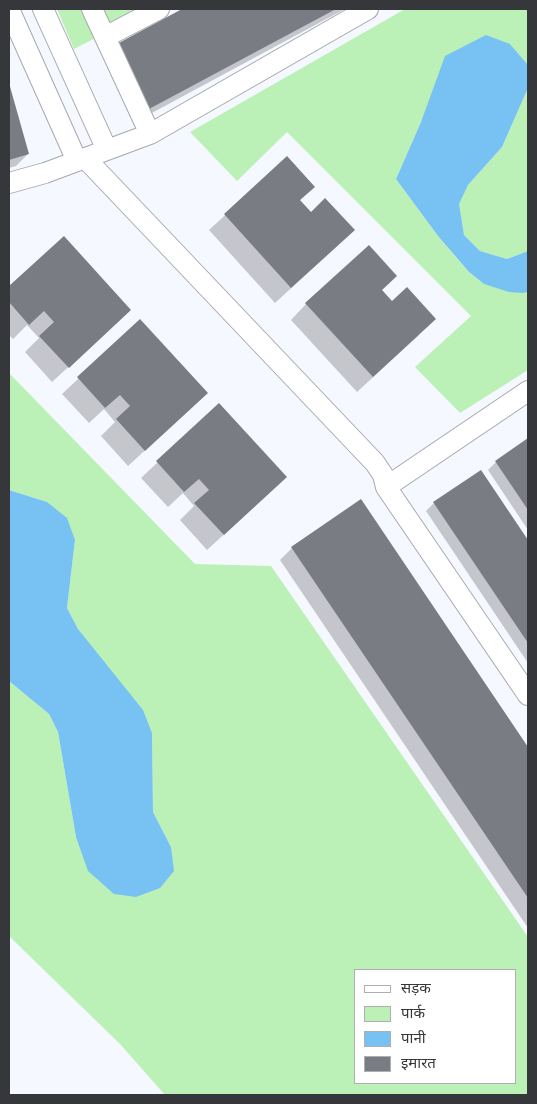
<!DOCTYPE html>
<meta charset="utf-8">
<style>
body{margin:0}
#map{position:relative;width:537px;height:1104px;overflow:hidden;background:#f5f8ff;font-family:Inter,"Noto Sans Devanagari",sans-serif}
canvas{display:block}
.frame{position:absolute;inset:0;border:10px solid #36373a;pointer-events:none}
.legend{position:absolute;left:354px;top:969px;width:162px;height:115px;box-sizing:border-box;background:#fff;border:1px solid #afafb0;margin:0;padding:6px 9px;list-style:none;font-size:15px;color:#36373a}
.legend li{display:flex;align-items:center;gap:10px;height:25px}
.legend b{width:25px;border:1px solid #afafb0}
</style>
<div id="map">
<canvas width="537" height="1104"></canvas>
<div class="frame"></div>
<ul class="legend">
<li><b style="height:6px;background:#fff"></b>सड़क</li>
<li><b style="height:14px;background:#bbf1b7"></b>पार्क</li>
<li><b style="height:14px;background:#77c2f2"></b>पानी</li>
<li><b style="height:14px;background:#797c83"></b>इमारत</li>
</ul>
</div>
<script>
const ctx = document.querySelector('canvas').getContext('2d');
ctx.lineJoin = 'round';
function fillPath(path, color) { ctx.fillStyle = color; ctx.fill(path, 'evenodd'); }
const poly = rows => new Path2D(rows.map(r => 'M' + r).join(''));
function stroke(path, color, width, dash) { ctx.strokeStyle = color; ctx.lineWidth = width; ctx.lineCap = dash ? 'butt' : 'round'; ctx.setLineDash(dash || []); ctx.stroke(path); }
fillPath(poly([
 [57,9,152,9,74,49],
 [405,9,528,9,528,65,510,44,421,122,396,179,438,236,469,272,484,284,523,293,528,292,528,370,460,413,415,367,471,316,287,132,237,181,190,132],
 [528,88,528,251,507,259,480,251,464,235,458,203,468,185,502,147],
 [9,373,195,564,271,566,528,937,528,1095,165,1095,120,1044,9,936,9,681,49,714,58,732,76,837,171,847,153,812,152,733,78,629,67,608,75,540,47,502,9,490],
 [356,970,516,970,516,1083,356,1083]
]), '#bbf1b7');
fillPath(poly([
 [486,35,510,44,528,65,528,88,502,147,468,185,459,204,464,235,480,251,507,259,528,251,528,292,523,293,509,292,484,284,469,272,438,236,396,179,421,122,445,56],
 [9,490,47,502,67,518,75,540,67,608,78,629,143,710,152,733,153,812,171,847,174,871,160,888,136,897,114,894,88,871,76,837,58,732,49,714,9,681]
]), '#77c2f2');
fillPath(poly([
 [185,9,345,9,137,121,104,58,116,46],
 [9,86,28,154,16,166,9,168],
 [287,158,313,187,299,201,337,246,275,303,209,230],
 [64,237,114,325,52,382,25,352,39,338,27,325,13,339,9,335,9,288],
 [381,290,419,335,357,392,291,320,306,304],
 [140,321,190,409,128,466,101,436,115,422,104,409,89,423,62,394],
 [219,405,269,493,207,550,180,520,194,506,183,493,168,507,141,478],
 [528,440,528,530,488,470,496,462],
 [481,471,528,542,528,663,426,511,434,503],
 [361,501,528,749,528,928,280,560,292,548]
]), '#0003');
fillPath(poly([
 [182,9,336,9,149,109,115,45],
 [9,83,29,154,9,160],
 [287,156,315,187,300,200,311,212,325,198,355,230,291,288,224,214],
 [64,236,131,310,69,368,39,336,54,322,44,311,29,325,9,302,9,286],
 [369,245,397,276,382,290,392,301,407,287,436,319,373,377,305,303],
 [140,319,208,393,145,451,116,419,130,406,120,395,105,408,77,377],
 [219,403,287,477,224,535,194,503,209,490,199,479,184,492,156,461],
 [528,438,528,510,495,461],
 [481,470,528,540,528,643,433,502],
 [361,499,528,747,528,898,291,547]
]), '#797c83');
const minor = poly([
 [9,9,77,161],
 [43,9,107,150],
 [92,9,150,134],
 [105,37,159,9],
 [85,158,375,463,383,475,386,487,528,695],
 [9,183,45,173,150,134,368,9],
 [386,487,528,391]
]);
stroke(minor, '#a5a8af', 22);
stroke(minor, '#fff', 20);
</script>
